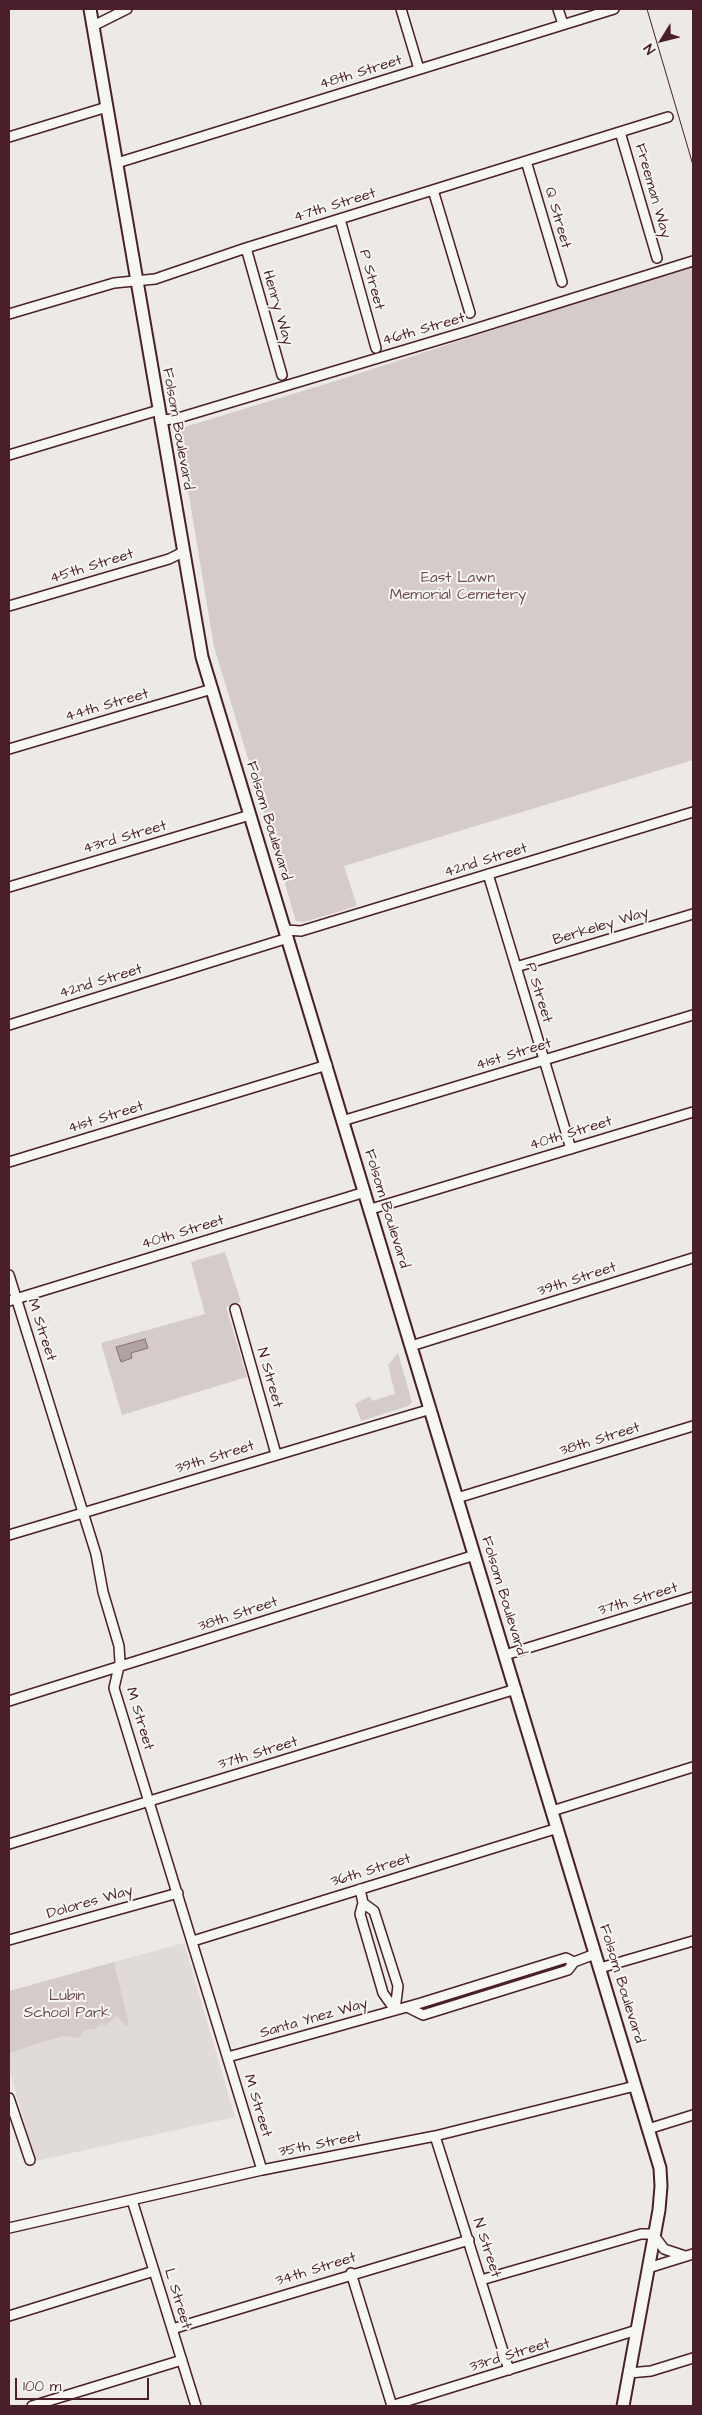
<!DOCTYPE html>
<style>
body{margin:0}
#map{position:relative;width:702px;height:2415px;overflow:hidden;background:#ece9e6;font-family:"Architects Daughter",sans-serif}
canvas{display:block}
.frame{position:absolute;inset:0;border:10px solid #4a1f2b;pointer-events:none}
.north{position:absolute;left:637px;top:15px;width:50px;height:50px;-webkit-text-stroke:4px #f6f6f2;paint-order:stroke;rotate:234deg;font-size:14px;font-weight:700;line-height:20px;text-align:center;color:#4a1f2b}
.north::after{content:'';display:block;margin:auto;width:18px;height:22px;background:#4a1f2b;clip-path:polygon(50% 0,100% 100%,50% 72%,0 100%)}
.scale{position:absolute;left:15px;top:2378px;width:134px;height:22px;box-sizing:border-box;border:2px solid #4a1f2b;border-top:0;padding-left:6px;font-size:15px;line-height:18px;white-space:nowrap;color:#4a1f2b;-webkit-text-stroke:4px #f6f6f2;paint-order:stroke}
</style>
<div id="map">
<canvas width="702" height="2415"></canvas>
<div class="frame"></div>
<div class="north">N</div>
<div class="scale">100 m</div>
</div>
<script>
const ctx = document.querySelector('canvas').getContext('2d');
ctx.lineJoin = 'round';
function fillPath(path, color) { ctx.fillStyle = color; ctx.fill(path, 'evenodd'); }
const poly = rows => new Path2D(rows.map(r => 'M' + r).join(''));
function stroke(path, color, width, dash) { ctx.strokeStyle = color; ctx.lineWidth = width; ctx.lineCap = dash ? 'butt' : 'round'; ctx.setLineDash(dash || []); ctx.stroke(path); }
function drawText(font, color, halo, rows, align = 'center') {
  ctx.font = font + ' "Architects Daughter",sans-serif'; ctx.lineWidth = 4; ctx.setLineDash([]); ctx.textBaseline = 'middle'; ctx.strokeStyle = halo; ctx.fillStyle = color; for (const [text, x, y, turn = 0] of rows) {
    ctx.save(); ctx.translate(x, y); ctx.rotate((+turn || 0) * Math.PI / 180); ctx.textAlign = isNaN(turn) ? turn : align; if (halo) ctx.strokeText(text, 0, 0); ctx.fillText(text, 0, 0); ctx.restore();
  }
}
fillPath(poly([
 [184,1943,235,2117,36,2161,9,2069,9,2053,63,2036,79,2037,85,2030,95,2029,103,2024,105,2026,117,2016,125,2025,129,2024,114,1962]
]), '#e0dad8');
fillPath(poly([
 [693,259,693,760,344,866,357,906,304,922,296,921,285,884,286,883,214,647,178,429,342,379,594,297],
 [225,1252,241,1302,226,1307,247,1377,122,1415,101,1343,205,1314,191,1262],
 [398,1353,412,1402,408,1406,361,1421,355,1404,370,1396,372,1401,395,1394,388,1365],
 [114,1962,129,2024,125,2026,117,2016,105,2026,102,2024,95,2029,85,2030,79,2038,63,2036,9,2053,9,1991]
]), '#d4cbca');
const water = poly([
 [145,1339,148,1348,131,1353,132,1358,121,1362,116,1347,145,1339]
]);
fillPath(water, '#b1a2a3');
stroke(water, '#886e73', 1);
const minor = poly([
 [401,9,419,69],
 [558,9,563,24],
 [93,26,127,9],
 [620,132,657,258],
 [9,137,107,107],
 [526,161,562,282],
 [117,163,614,9],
 [433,190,470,313],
 [340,219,376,348],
 [246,248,282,375],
 [9,314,114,283,155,279,246,248,668,117],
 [160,420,175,419,465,332,693,261],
 [9,455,159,410],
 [9,606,169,559,183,552],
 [9,749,212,689],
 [488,874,571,1149],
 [9,887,250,815],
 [285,930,301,931,693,812],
 [516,967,693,914],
 [9,1025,288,938],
 [342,1121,693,1015],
 [9,1162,327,1065],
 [371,1209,693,1112],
 [9,1275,96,1554,103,1592,119,1646,120,1662,114,1688,262,2170],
 [9,1301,365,1192],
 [235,1309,276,1454],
 [411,1346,693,1258],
 [457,1498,693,1426],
 [9,1535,431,1409],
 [505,1655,693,1597],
 [9,1701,475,1555],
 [552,1811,693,1767],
 [9,1844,516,1689],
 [360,1889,363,1903,360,1914,383,1993,395,2010],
 [363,1903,374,1911,398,1986,395,2010],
 [9,1940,178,1893],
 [193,1941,558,1828],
 [600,1968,693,1941],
 [407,2007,423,2015,568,1970,574,1962,595,1954],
 [228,2057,421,2003,566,1958,574,1962],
 [9,2098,30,2160],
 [648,2129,693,2115],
 [435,2136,509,2370],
 [132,2200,196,2406],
 [9,2228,262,2170,435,2136,635,2086],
 [648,2268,693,2254],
 [351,2273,392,2406],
 [481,2280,641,2234,653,2234,664,2249,685,2256],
 [9,2316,154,2271],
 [172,2329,469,2240],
 [629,2373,651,2371,693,2358],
 [32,2406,182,2360],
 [391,2406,637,2330]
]);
const major = poly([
 [90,9,202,657,660,2168,661,2186,659,2210,623,2406]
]);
stroke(minor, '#4a1f2b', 12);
stroke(major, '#4a1f2b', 15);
stroke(minor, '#f6f6f2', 9);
stroke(major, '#f6f6f2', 11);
stroke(poly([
 [647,9,693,165]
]), '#4a1f2b', 1);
drawText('15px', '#4a1f2b', '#f6f6f2', [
 ["48th Street",361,73,-17],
 ["Freeman Way",652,191,74],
 ["47th Street",335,206,-17],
 ["Q Street",557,218,74],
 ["P Street",371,280,75],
 ["Henry Way",277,308,74],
 ["46th Street",424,330,-16],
 ["Folsom Boulevard",177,429,80],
 ["45th Street",92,567,-17],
 ["44th Street",107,706,-16],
 ["Folsom Boulevard",268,821,73],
 ["43rd Street",125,838,-16],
 ["42nd Street",486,861,-17],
 ["Berkeley Way",601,927,-17],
 ["42nd Street",101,982,-17],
 ["P Street",538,993,73],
 ["41st Street",514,1055,-17],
 ["41st Street",106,1118,-17],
 ["40th Street",571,1134,-17],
 ["Folsom Boulevard",386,1209,73],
 ["40th Street",183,1233,-17],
 ["39th Street",577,1280,-18],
 ["M Street",41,1330,72],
 ["N Street",269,1378,74],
 ["38th Street",600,1440,-17],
 ["39th Street",215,1458,-17],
 ["Folsom Boulevard",503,1596,73],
 ["37th Street",638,1600,-17],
 ["38th Street",238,1615,-18],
 ["M Street",139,1719,73],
 ["37th Street",258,1754,-17],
 ["36th Street",371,1871,-17],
 ["Dolores Way",90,1903,-16],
 ["Folsom Boulevard",621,1984,73],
 ["Santa Ynez Way",314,2019,-16],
 ["M Street",257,2106,73],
 ["35th Street",320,2145,-11],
 ["N Street",486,2248,72],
 ["34th Street",316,2270,-17],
 ["L Street",177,2299,73],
 ["33rd Street",510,2356,-17]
]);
drawText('15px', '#6c4a53', '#f6f6f2', [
 ["East Lawn",458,579],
 ["Memorial Cemetery",458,596],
 ["Lubin",67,1997],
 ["School Park",67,2014]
]);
</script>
